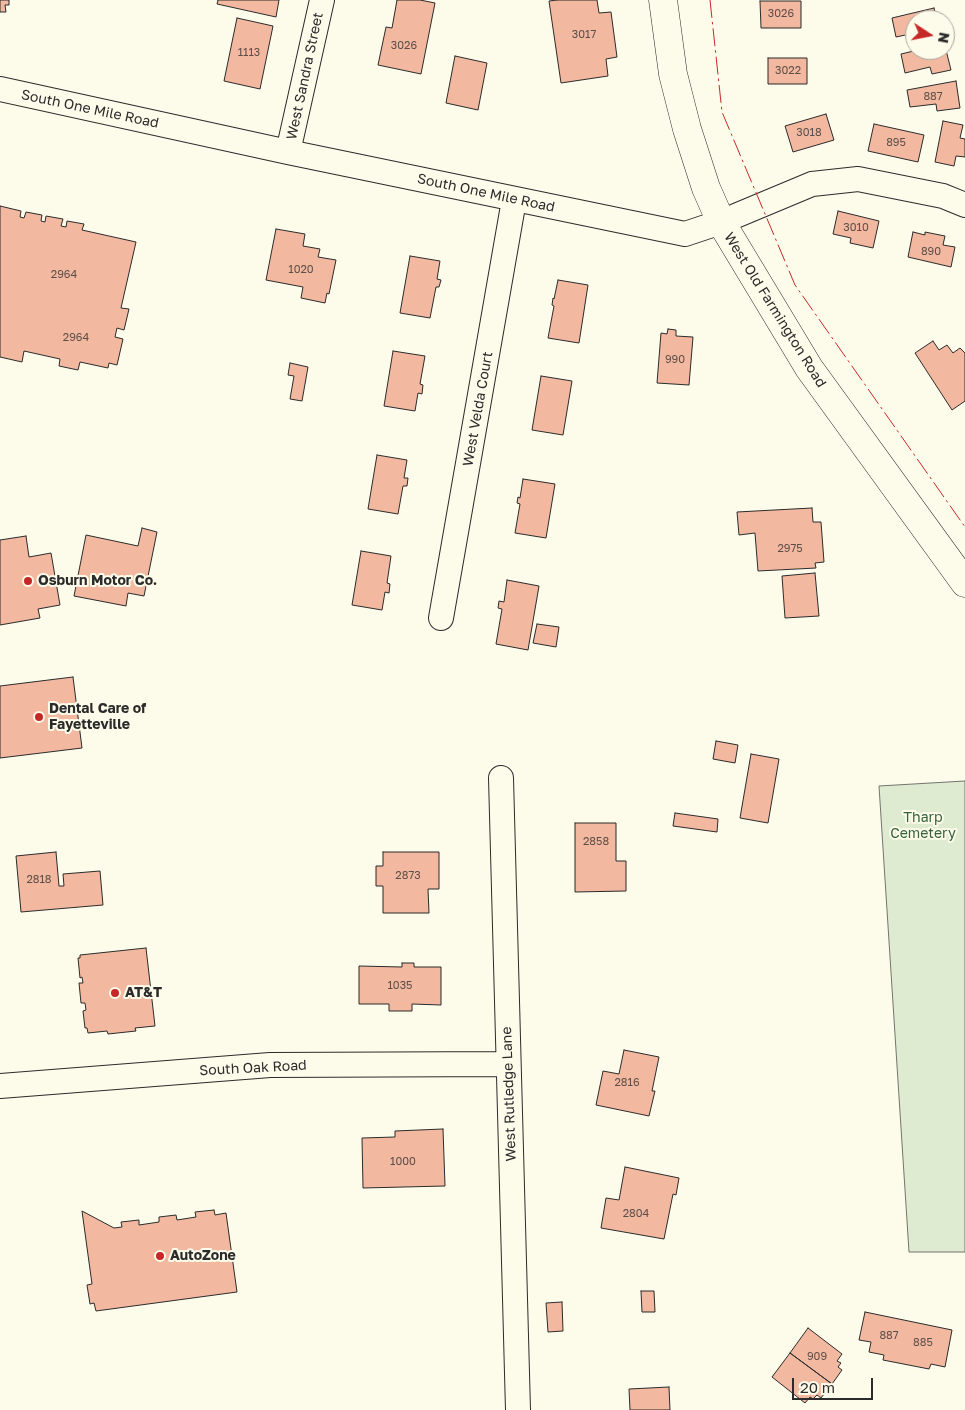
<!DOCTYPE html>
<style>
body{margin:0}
#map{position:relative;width:965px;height:1410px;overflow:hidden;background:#fdfbea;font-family:"Golos Text",sans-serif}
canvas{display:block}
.north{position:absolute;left:905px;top:10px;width:50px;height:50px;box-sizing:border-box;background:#fdfbea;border:1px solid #a9a89e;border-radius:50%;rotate:101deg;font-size:14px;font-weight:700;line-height:20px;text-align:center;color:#2b2b2b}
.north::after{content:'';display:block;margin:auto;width:18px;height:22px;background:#c62828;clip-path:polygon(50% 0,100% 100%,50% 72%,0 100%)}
.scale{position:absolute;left:792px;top:1378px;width:81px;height:22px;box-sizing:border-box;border:2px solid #2b2b2b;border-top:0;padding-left:6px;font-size:15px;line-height:18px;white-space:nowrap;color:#2b2b2b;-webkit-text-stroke:4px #fdfbea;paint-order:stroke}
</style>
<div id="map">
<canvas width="965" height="1410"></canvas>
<div class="north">N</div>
<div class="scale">20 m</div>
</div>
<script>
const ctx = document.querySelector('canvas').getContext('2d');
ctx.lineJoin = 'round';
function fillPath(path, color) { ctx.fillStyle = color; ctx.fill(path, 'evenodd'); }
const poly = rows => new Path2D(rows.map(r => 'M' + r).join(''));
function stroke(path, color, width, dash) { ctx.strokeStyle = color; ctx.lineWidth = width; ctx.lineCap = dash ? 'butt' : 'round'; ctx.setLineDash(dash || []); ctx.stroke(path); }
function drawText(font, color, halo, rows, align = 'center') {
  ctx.font = font + ' "Golos Text",sans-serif'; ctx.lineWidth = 4; ctx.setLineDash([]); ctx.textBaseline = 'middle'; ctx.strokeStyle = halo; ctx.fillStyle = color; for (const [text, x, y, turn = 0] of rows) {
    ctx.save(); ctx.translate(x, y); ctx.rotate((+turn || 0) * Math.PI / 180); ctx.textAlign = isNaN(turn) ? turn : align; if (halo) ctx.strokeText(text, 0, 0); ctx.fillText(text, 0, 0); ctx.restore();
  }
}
const green = poly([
 [965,781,965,1252,909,1252,879,786,965,781]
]);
fillPath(green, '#deebd1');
stroke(green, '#74746e', 1);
const building = poly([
 [0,0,9,0,9,5,5,5,6,12,0,12,0,0],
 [218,0,279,0,276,17,217,4,218,0],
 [397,0,420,0,435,3,421,74,378,65,386,27,392,28,397,0],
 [557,0,597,0,599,13,611,12,617,57,606,59,608,76,561,83,549,1,557,0],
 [760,1,801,1,801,28,761,28,760,1],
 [934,8,937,20,915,20,915,33,896,37,892,18,934,8],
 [237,18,273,26,260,89,224,81,237,18],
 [945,46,951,70,932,74,930,67,905,73,901,54,918,50,945,50,945,46],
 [455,56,487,63,478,110,446,103,455,56],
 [768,58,807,58,807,84,768,84,768,58],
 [956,81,960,108,937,111,936,104,910,107,907,90,956,81],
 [826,114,834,140,793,152,785,126,826,114],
 [943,121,963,125,960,138,965,139,965,157,956,156,954,166,935,162,943,121],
 [874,124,924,135,918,162,868,151,874,124],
 [0,206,21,211,20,217,24,218,26,212,42,215,41,221,45,222,46,216,63,219,61,226,66,227,67,221,84,224,82,230,136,242,121,308,129,309,124,330,117,328,115,337,123,339,117,365,109,363,108,368,80,362,78,370,59,366,60,359,24,351,22,362,0,357,0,206],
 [838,211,879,221,873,248,850,243,851,238,833,234,838,211],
 [276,229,305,234,303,246,320,249,318,257,336,260,329,294,327,293,325,303,301,298,303,287,266,280,276,229],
 [913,232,925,235,925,232,945,236,943,245,955,247,951,267,908,257,913,232],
 [410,256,440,261,437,279,441,280,439,287,436,287,430,318,400,313,410,256],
 [558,280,588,285,579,343,548,338,554,306,552,305,553,298,554,299,558,280],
 [668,329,676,330,676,336,693,337,689,385,657,383,661,333,667,334,668,329],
 [933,341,939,350,947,345,953,353,960,348,965,353,965,401,952,410,915,353,933,341],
 [393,351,425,356,420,384,423,385,422,394,418,393,415,411,384,406,393,351],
 [290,363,308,367,302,401,290,399,294,376,288,375,290,363],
 [541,376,572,381,563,435,532,430,541,376],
 [377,455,407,460,404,478,408,478,407,486,403,486,398,514,368,509,377,455],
 [523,479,555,484,546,538,515,533,520,504,517,503,518,497,520,498,523,479],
 [812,508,813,522,821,522,824,562,815,563,816,568,758,571,755,533,739,535,737,512,812,508],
 [142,528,157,532,144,596,128,593,126,606,74,596,86,535,138,546,142,528],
 [26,536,29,557,51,553,60,605,38,609,40,618,0,625,0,540,26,536],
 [361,551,391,556,387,583,390,584,389,593,385,592,382,610,352,605,361,551],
 [815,573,819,616,785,618,782,576,815,573],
 [507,580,539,586,528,650,496,644,502,609,498,608,499,601,504,602,507,580],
 [537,624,559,627,556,647,533,643,537,624],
 [73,677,82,748,0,758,0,686,73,677],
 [716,741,738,745,735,763,713,759,716,741],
 [751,754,779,759,768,823,740,818,751,754],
 [675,813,718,819,717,832,673,826,675,813],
 [575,823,616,823,616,861,626,861,626,891,575,892,575,823],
 [56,852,59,886,64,886,63,874,100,871,103,905,21,912,16,856,56,852],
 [383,852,439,852,439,889,428,889,429,913,383,913,383,886,376,886,376,866,383,866,383,852],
 [146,948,155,1026,135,1028,136,1031,108,1034,107,1031,88,1033,87,1028,85,1028,83,1011,86,1010,85,1003,81,1003,79,983,83,983,82,977,80,978,78,958,80,958,80,955,146,948],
 [402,963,414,963,414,967,441,967,441,1005,412,1004,412,1011,389,1011,389,1004,359,1004,359,966,402,967,402,963],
 [624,1050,659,1057,652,1091,655,1091,649,1116,596,1105,603,1071,619,1074,624,1050],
 [443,1129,445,1186,363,1188,362,1138,395,1137,395,1131,443,1129],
 [625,1167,679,1178,676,1195,673,1194,664,1239,601,1228,606,1198,619,1200,625,1167],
 [214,1210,215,1215,226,1213,237,1292,96,1311,94,1303,90,1304,87,1285,92,1284,82,1211,114,1228,122,1227,121,1222,139,1220,139,1225,159,1222,159,1217,176,1215,177,1220,196,1217,195,1212,214,1210],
 [641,1291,654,1291,655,1312,642,1312,641,1291],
 [562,1302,563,1331,548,1332,546,1303,562,1302],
 [865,1312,952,1330,945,1367,931,1364,929,1369,883,1360,884,1355,869,1352,871,1342,859,1340,865,1312],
 [808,1328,842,1354,837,1361,841,1363,838,1367,842,1370,832,1384,790,1353,808,1328],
 [790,1353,832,1384,821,1398,817,1395,813,1399,810,1397,805,1403,772,1377,790,1353],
 [669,1387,670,1410,630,1410,629,1389,669,1387]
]);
fillPath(building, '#f2b8a0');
stroke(building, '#2b2b2b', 1);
const street = poly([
 [0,89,288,152,685,234,721,222,812,184,858,179,943,196,965,205],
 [288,152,322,0],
 [441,618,514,200],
 [501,778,518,1410],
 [0,1086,270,1065,507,1064]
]);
const secondary = poly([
 [663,0,673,74,687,129,706,188,721,222,809,368,965,583]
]);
stroke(street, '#2b2b2b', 26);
stroke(secondary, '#2b2b2b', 29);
stroke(street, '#fdfbea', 24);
stroke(secondary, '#fdfbea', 28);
stroke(poly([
 [710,0,722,112,795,285,965,527]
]), '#c62828', 1, [18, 4, 2.5, 4]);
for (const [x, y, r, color] of [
 [28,581,5,"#c62828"],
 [39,717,5,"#c62828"],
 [115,993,5,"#c62828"],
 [160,1256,5,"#c62828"]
]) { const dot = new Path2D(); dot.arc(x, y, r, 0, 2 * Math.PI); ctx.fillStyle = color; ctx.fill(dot); stroke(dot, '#fdfbea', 2); }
drawText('11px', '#5d4e48', null, [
 ["3026",781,14],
 ["3017",584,35],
 ["3026",404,46],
 ["1113",249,53],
 ["3022",788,71],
 ["887",933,97],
 ["3018",809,133],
 ["895",896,143],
 ["3010",856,228],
 ["890",931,252],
 ["1020",301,270],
 ["2964",64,275],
 ["2964",76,338],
 ["990",675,360],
 ["2975",790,549],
 ["2858",596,842],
 ["2873",408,876],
 ["2818",39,880],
 ["1035",400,986],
 ["2816",627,1083],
 ["1000",403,1162],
 ["2804",636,1214],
 ["887",889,1336],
 ["885",923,1343],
 ["909",817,1357]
]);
drawText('14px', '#2b2b2b', '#fdfbea', [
 ["West Sandra Street",305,76,-78],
 ["South One Mile Road",90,109,12],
 ["South One Mile Road",486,193,12],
 ["West Old Farmington Road",775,310,58],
 ["West Velda Court",478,409,-80],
 ["South Oak Road",253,1068,-3],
 ["West Rutledge Lane",509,1094,-92]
]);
drawText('bold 14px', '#2b2b2b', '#fdfbea', [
 ["Osburn Motor Co.",38,581],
 ["Dental Care of",49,709],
 ["Fayetteville",49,725],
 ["AT&T",125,993],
 ["AutoZone",170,1256]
], 'left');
drawText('14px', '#34623c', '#fdfbea', [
 ["Tharp",923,818],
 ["Cemetery",923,834]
]);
</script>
